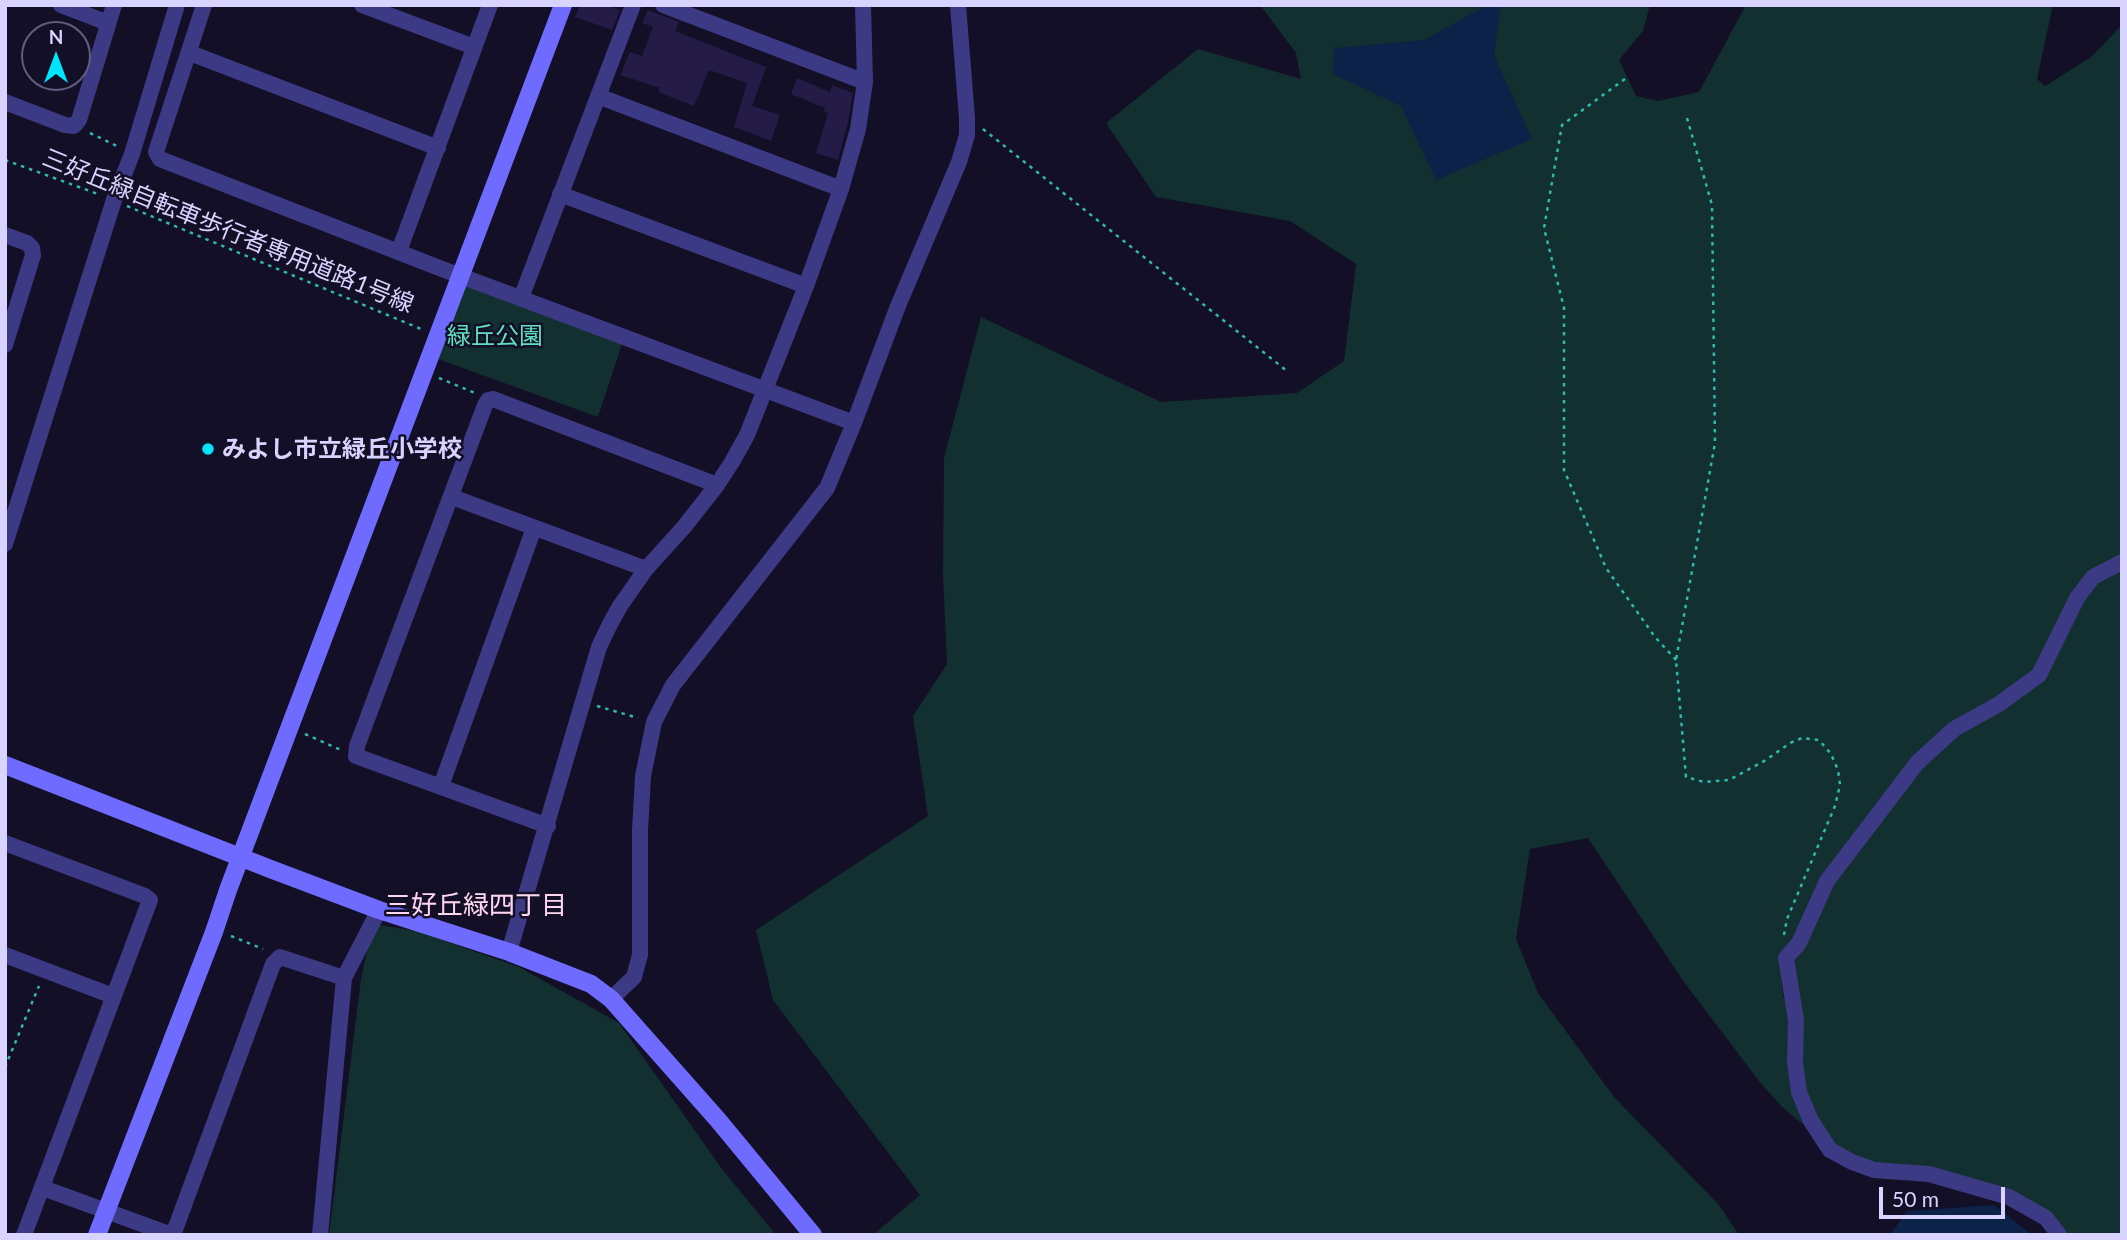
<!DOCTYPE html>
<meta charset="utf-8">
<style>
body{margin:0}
#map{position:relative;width:2127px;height:1240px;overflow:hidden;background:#130f26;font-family:Lato,sans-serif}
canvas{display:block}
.frame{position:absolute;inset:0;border:7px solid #d9d4ff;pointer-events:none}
.north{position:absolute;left:21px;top:21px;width:70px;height:70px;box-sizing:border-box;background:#130f26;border:2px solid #625e7d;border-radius:50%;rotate:0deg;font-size:19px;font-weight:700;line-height:28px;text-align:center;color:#d9d4ff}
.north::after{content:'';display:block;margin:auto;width:24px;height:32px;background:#00e5ff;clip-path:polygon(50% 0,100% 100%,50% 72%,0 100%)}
.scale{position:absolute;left:1879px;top:1187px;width:126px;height:32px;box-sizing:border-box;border:4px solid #d9d4ff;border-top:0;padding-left:9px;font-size:21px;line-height:24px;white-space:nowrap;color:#d9d4ff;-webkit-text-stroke:5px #130f26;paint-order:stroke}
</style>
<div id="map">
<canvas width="2127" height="1240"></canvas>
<div class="frame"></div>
<div class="north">N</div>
<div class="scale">50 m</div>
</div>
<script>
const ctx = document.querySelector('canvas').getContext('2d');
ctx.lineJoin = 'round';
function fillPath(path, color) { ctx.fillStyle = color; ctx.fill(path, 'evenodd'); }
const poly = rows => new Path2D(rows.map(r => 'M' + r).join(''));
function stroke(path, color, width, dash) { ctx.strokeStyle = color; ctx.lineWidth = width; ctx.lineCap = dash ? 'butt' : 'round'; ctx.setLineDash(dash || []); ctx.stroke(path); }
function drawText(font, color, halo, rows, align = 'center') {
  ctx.font = font + ' Lato,"Noto Sans JP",sans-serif'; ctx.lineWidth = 5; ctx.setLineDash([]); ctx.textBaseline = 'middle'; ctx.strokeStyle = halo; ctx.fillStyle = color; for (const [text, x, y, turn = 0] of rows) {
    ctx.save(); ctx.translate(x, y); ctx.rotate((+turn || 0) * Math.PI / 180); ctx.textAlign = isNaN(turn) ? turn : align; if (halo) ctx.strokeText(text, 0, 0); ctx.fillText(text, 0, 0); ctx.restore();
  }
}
fillPath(poly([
 [1260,5,1650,5,1643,31,1619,60,1636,96,1658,101,1699,92,1746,5,2053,5,2037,79,2045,86,2091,57,2122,25,2122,557,2103,568,2037,670,1949,728,1779,960,1783,996,1791,1014,1805,1126,1782,1107,1759,1081,1684,982,1588,838,1530,849,1516,939,1538,993,1614,1097,1719,1205,1739,1235,873,1235,920,1195,773,1000,756,930,928,816,913,716,947,664,943,574,944,458,981,317,1161,402,1297,393,1344,361,1356,264,1290,221,1156,197,1106,123,1198,49,1301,79,1296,53],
 [467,281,623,341,598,417,438,359],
 [2122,567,2122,1235,2062,1235,2028,1202,1876,1164,1835,1147,1815,1117,1805,1093,1793,966,1829,885,1923,763,1958,731,2043,677,2082,598,2100,579],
 [373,924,416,931,519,967,619,1023,722,1169,776,1235,329,1235,361,979]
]), '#12302f');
fillPath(poly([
 [1487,5,1501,5,1494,55,1532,139,1436,180,1401,106,1333,74,1334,48,1424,40],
 [1994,1205,2032,1235,1890,1235,1907,1211]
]), '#0c2248');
fillPath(poly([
 [580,5,607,5,620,10,612,30,575,17],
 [648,10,679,22,675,31,766,67,752,106,780,115,771,141,734,127,747,83,709,70,694,106,658,92,660,88,620,75,630,52,642,56,653,27,642,23],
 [797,78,830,92,832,85,853,93,848,122,838,160,816,153,828,113,824,112,825,108,791,94]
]), '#241b47');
stroke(poly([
 [1625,79,1562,125,1544,228,1564,308,1564,470,1606,568,1655,637,1676,660],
 [1687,118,1712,205,1715,443,1676,660,1686,777,1704,782,1729,780,1766,760,1790,743,1802,738,1819,740,1831,754,1838,770,1840,785,1835,806,1787,919,1784,935],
 [983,129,1287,371],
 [90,133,119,147],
 [5,160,98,194],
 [127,206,421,329],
 [439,378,475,393],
 [597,706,638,718],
 [305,734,341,750],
 [231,936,263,949],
 [5,1067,39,986]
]), '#2fb8b0', 2.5, [3.5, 5]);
stroke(poly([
 [61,5,108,23],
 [204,5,156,152,160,159,442,269,854,423],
 [362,5,474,47],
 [663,5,865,82],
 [190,53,438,148],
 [598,96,841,189],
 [5,102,65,125,74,126,79,120,114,5],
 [560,194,806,286],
 [5,235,27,243,32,248,33,255,5,345],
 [399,251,490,5],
 [521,298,633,5],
 [452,497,646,569],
 [5,544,114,200,132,154,177,5],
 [441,786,534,528],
 [548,826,356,756,357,746,485,405,488,400,493,399,717,485],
 [5,843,145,896,150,900,24,1235],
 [509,952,599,647,610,624,620,606,646,569,684,527,717,485,732,462,747,435,806,286,841,189,858,129,865,82,863,5],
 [5,955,113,996],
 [611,999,634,977,640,955,640,830,643,776,654,722,673,685,827,488,854,423,898,306,959,162,967,135,967,118,958,5],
 [43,1188,172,1235],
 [173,1235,273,964,280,957,344,978],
 [320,1235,344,978,379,910],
 [2059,1235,2046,1218,2009,1197,1929,1174,1874,1170,1852,1162,1830,1150,1811,1121,1799,1092,1795,1062,1796,1020,1786,958,1799,943,1827,881,1917,763,1954,729,1999,704,2039,675,2077,598,2093,577,2122,562]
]), '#3d3a85', 16);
stroke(poly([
 [5,765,273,870,379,910,509,952,591,984,611,999,718,1120,813,1235],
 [97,1235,214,932,228,890,563,5]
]), '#6f6bff', 18);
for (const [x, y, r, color] of [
 [208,449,7,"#00e5ff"]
]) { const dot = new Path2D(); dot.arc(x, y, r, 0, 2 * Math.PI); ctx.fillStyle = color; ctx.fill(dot); stroke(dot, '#130f26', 2.5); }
drawText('24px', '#d9d4ff', '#130f26', [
 ["三好丘緑自転車歩行者専用道路1号線",228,231,22]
]);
drawText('24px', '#5fe0c0', '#130f26', [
 ["緑丘公園",495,336]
]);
drawText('bold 24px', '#d9d4ff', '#130f26', [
 ["みよし市立緑丘小学校",222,449]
], 'left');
drawText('26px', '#ffd6f0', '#130f26', [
 ["三好丘緑四丁目",476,906]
]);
</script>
